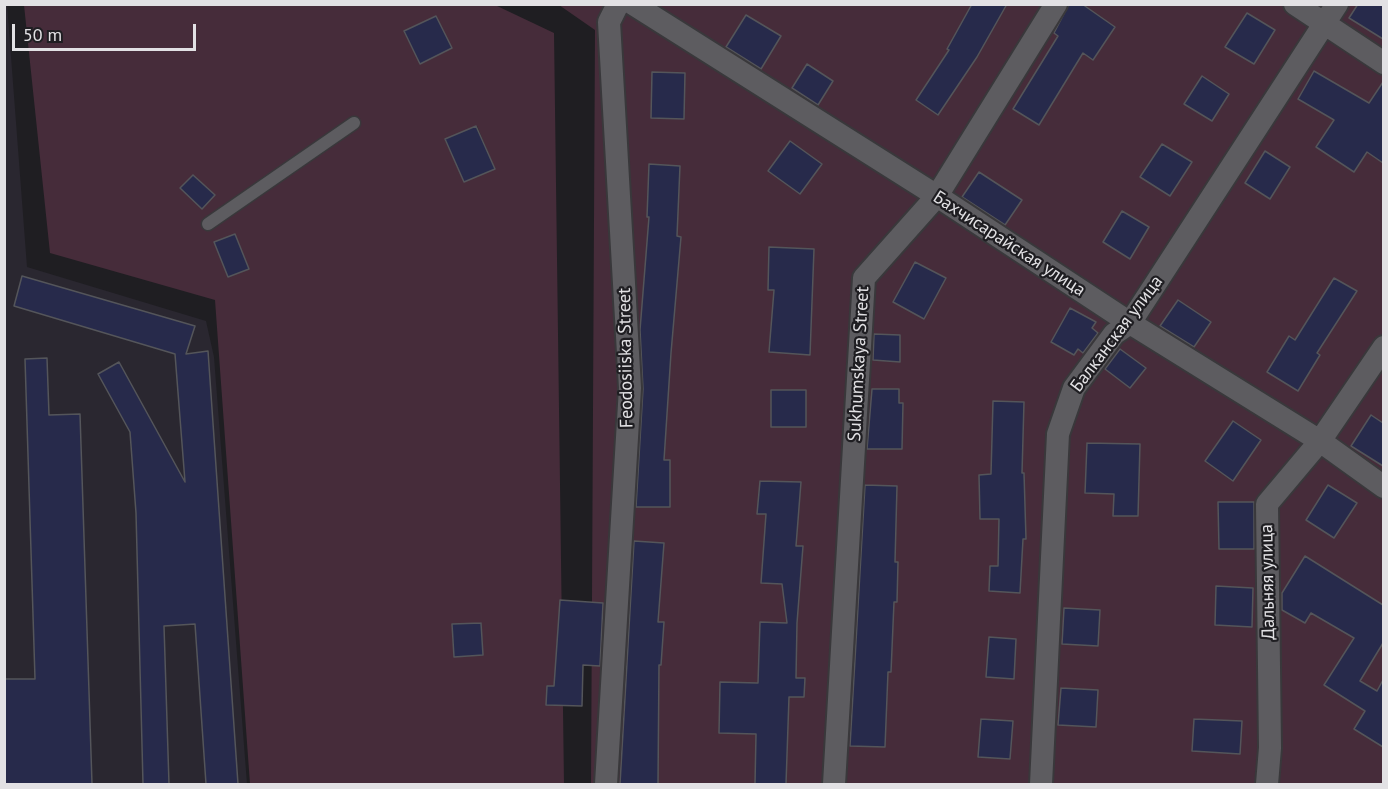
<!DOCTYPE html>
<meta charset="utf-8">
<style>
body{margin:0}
#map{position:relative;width:1388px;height:789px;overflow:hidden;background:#1f1e22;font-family:"PT Sans",sans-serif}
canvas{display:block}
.frame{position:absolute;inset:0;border:6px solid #e2e1e4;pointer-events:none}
.scale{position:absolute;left:12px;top:24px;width:184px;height:27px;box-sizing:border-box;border:3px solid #e2e1e4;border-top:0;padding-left:8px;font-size:18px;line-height:21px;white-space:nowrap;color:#e2e1e4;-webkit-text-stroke:4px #1f1e22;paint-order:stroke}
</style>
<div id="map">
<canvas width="1388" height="789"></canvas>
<div class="frame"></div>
<div class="scale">50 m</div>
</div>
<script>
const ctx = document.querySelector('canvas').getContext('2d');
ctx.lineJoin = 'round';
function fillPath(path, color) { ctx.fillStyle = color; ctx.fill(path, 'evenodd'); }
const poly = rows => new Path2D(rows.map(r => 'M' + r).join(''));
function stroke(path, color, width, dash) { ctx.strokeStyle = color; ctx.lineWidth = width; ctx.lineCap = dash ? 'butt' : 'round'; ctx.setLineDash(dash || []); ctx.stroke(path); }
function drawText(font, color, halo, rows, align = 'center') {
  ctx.font = font + ' "PT Sans",sans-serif'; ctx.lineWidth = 4.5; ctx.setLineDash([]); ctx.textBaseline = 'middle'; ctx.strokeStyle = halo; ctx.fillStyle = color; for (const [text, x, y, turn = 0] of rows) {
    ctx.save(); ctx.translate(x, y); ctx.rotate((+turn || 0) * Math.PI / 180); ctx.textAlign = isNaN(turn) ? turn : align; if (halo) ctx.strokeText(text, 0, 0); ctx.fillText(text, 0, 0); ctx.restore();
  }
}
fillPath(poly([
 [7,4,27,267,206,321,214,357,247,784,5,784,4,5]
]), '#2a2730');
fillPath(poly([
 [24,5,495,5,554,33,564,784,250,784,215,300,50,253],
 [436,16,451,48,420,63,404,32],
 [477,126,495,169,464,182,445,140],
 [481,623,483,655,454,657,452,625],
 [559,5,1383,5,1383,784,591,784,595,30]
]), '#462c3a');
const building = poly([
 [972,4,1007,4,977,57,938,115,916,100,949,50,947,49,972,4],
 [1069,4,1082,4,1115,27,1093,60,1083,53,1039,125,1013,109,1058,36,1054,33,1069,4],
 [1358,4,1383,4,1383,39,1349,18,1358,4],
 [1247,13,1275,30,1254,64,1225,47,1247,13],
 [746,15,781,36,761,69,726,47,746,15],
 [436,16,452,48,420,64,404,31,436,16],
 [807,64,833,81,818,105,792,88,807,64],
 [1314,71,1369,103,1383,82,1383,163,1367,152,1354,172,1316,147,1334,120,1298,99,1314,71],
 [652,72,685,73,684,119,651,118,652,72],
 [1202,76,1229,94,1212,121,1184,104,1202,76],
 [476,126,495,169,464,182,445,139,476,126],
 [790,141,822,164,800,194,768,171,790,141],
 [1162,144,1192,162,1170,196,1140,177,1162,144],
 [1265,151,1290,167,1270,199,1245,183,1265,151],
 [649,164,680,166,677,236,681,237,671,353,664,460,670,460,670,507,636,507,643,389,640,330,649,217,647,217,649,164],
 [979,172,1022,200,1005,225,962,197,979,172],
 [193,175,215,195,202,209,180,188,193,175],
 [1122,211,1149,227,1130,259,1103,242,1122,211],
 [235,234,249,269,228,277,214,242,235,234],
 [769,247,814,249,810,355,769,352,774,290,768,290,769,247],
 [915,262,946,278,924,319,893,302,915,262],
 [22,276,195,326,186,354,208,351,238,784,206,784,195,624,164,626,169,784,143,784,136,513,130,432,98,374,119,362,185,482,175,354,14,306,22,276],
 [1334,278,1357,291,1317,353,1320,355,1298,391,1267,372,1289,336,1295,340,1334,278],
 [1178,300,1211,322,1194,347,1160,326,1178,300],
 [1070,308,1096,322,1092,328,1098,333,1083,353,1078,349,1074,355,1051,342,1070,308],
 [874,334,900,335,900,362,873,360,874,334],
 [1120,349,1146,368,1130,388,1105,369,1120,349],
 [47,358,49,415,80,414,92,784,4,784,4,679,35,679,25,359,47,358],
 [872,389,899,389,899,403,903,403,902,449,867,449,872,389],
 [771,390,806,390,806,427,771,427,771,390],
 [993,401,1024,402,1022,473,1024,473,1026,539,1023,539,1020,593,989,591,990,566,998,566,999,519,980,519,979,475,991,474,993,401],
 [1371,415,1383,423,1383,466,1351,446,1371,415],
 [1233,421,1261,440,1233,481,1205,461,1233,421],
 [1087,443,1140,444,1138,516,1113,516,1114,494,1085,493,1087,443],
 [760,481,801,482,796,546,803,546,797,623,796,678,805,678,804,697,789,697,786,784,755,784,756,734,719,733,720,682,758,683,760,622,787,623,782,584,761,583,766,514,757,514,760,481],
 [865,485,897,486,895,562,898,562,897,602,894,602,891,672,888,672,885,747,850,746,865,485],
 [1328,485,1357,503,1334,538,1306,520,1328,485],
 [1218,502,1254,502,1254,549,1219,549,1218,502],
 [634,541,664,543,658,622,664,622,661,665,659,665,658,784,620,784,634,541],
 [1305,556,1383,605,1383,643,1360,681,1377,691,1383,680,1383,747,1354,729,1365,711,1324,685,1354,638,1311,613,1305,623,1282,610,1282,593,1305,556],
 [1216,586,1253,588,1252,627,1215,625,1216,586],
 [560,600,603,603,600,666,583,665,582,706,546,705,547,686,554,686,560,600],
 [1064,608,1100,610,1098,646,1062,644,1064,608],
 [481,623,483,655,454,657,452,624,481,623],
 [989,637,1016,639,1014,679,986,677,989,637],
 [1061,688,1098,690,1096,727,1058,725,1061,688],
 [981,719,1013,721,1010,759,978,757,981,719],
 [1194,719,1242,721,1240,754,1192,751,1194,719]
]);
fillPath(building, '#272a4b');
stroke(building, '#54555a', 1.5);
const lane = poly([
 [208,224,354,123]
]);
const street = poly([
 [633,4,937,196,1130,323,1320,441,1384,487],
 [1295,4,1384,63],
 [606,784,630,388,609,22,618,4],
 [834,784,864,278,937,196,1056,4],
 [1041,784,1058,434,1074,388,1114,334,1130,323,1337,4],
 [1267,784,1270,748,1267,504,1320,441,1384,347]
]);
stroke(lane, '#39383b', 15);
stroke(street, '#39383b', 26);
stroke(lane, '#5d5c60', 12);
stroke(street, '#5d5c60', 22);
drawText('18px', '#e2e1e4', '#1f1e22', [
 ["Бахчисарайская улица",1009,244,33],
 ["Балканская улица",1117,334,-53],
 ["Feodosiiska Street",626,358,-91],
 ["Sukhumskaya Street",859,364,-87],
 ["Дальняя улица",1268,582,-91]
]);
</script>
